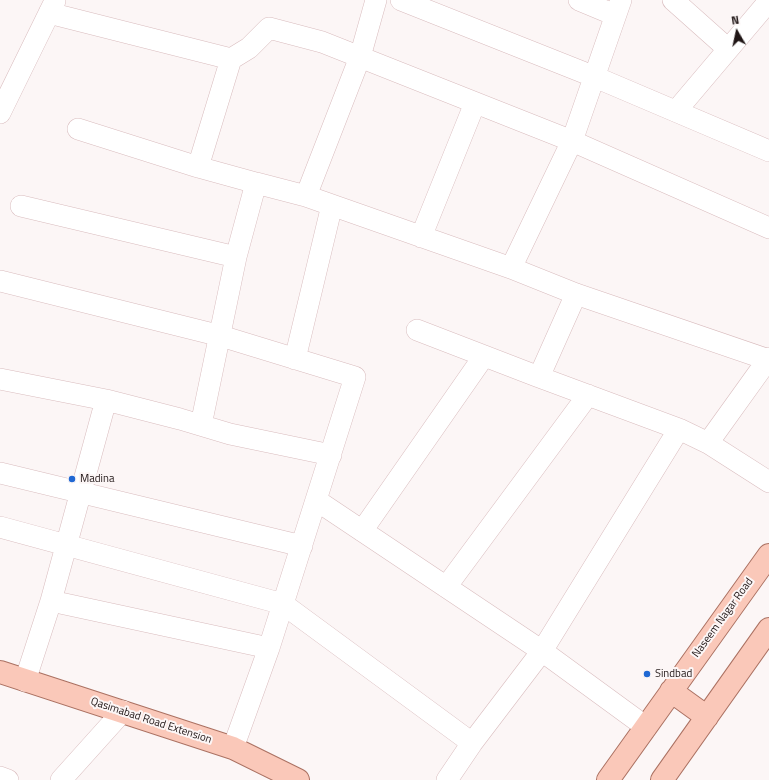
<!DOCTYPE html>
<style>
body{margin:0}
#map{position:relative;width:769px;height:780px;overflow:hidden;background:#fcf6f6;font-family:"Titillium Web",sans-serif}
canvas{display:block}
.north{position:absolute;left:717px;top:12px;width:40px;height:40px;-webkit-text-stroke:3px #fcf6f6;paint-order:stroke;rotate:351deg;font-size:11px;font-weight:700;line-height:16px;text-align:center;color:#1f1515}
.north::after{content:'';display:block;margin:auto;width:14px;height:18px;background:#1f1515;clip-path:polygon(50% 0,100% 100%,50% 72%,0 100%)}
</style>
<div id="map">
<canvas width="769" height="780"></canvas>
<div class="north">N</div>
</div>
<script>
const ctx = document.querySelector('canvas').getContext('2d');
ctx.lineJoin = 'round';
const poly = rows => new Path2D(rows.map(r => 'M' + r).join(''));
function stroke(path, color, width, dash) { ctx.strokeStyle = color; ctx.lineWidth = width; ctx.lineCap = dash ? 'butt' : 'round'; ctx.setLineDash(dash || []); ctx.stroke(path); }
function drawText(font, color, halo, rows, align = 'center') {
  ctx.font = font + ' "Titillium Web",sans-serif'; ctx.lineWidth = 4; ctx.setLineDash([]); ctx.textBaseline = 'middle'; ctx.strokeStyle = halo; ctx.fillStyle = color; for (const [text, x, y, turn = 0] of rows) {
    ctx.save(); ctx.translate(x, y); ctx.rotate((+turn || 0) * Math.PI / 180); ctx.textAlign = isNaN(turn) ? turn : align; if (halo) ctx.strokeText(text, 0, 0); ctx.fillText(text, 0, 0); ctx.restore();
  }
}
const minor = poly([
 [376,0,360,57,306,196,511,268,576,294,769,360],
 [401,0,595,77,769,151],
 [579,0,615,15],
 [621,0,572,141,769,228],
 [673,0,728,49],
 [49,13,231,59],
 [676,111,769,1],
 [0,113,55,1],
 [78,129,198,167],
 [256,183,306,196],
 [21,206,236,257],
 [421,237,475,103],
 [0,281,221,336,355,377,269,648,233,748],
 [576,294,539,377,679,429,708,443,769,482],
 [417,330,539,377],
 [295,359,332,205],
 [0,379,106,400],
 [201,425,236,257,256,183,198,167,231,59,249,48,269,28,322,42,572,141,511,268],
 [708,443,769,358],
 [0,473,302,546],
 [316,500,542,651,646,727],
 [0,527,283,604,472,743],
 [362,531,484,356],
 [446,587,588,395],
 [51,601,269,648],
 [25,681,51,601,106,400,180,419,230,434,331,455],
 [0,777,8,780],
 [61,780,123,711],
 [447,780,472,743,542,651,679,429]
]);
const major = poly([
 [0,672,233,748,298,780],
 [671,691,707,717],
 [608,780,769,555],
 [662,780,769,629]
]);
stroke(minor, '#d9bcbe', 22);
stroke(major, '#ab7162', 24);
stroke(minor, '#fff', 21);
stroke(major, '#fac8b9', 22);
for (const [x, y, r, color] of [
 [72,479,4,"#2068d3"],
 [647,674,4,"#2068d3"]
]) { const dot = new Path2D(); dot.arc(x, y, r, 0, 2 * Math.PI); ctx.fillStyle = color; ctx.fill(dot); stroke(dot, '#fcf6f6', 1.5); }
drawText('11px', '#1f1515', '#fcf6f6', [
 ["Madina",80,479],
 ["Sindbad",655,674]
], 'left');
drawText('11px', '#1f1515', '#fcf6f6', [
 ["Naseem Nagar Road",723,618,-54],
 ["Qasimabad Road Extension",151,721,18]
]);
</script>
